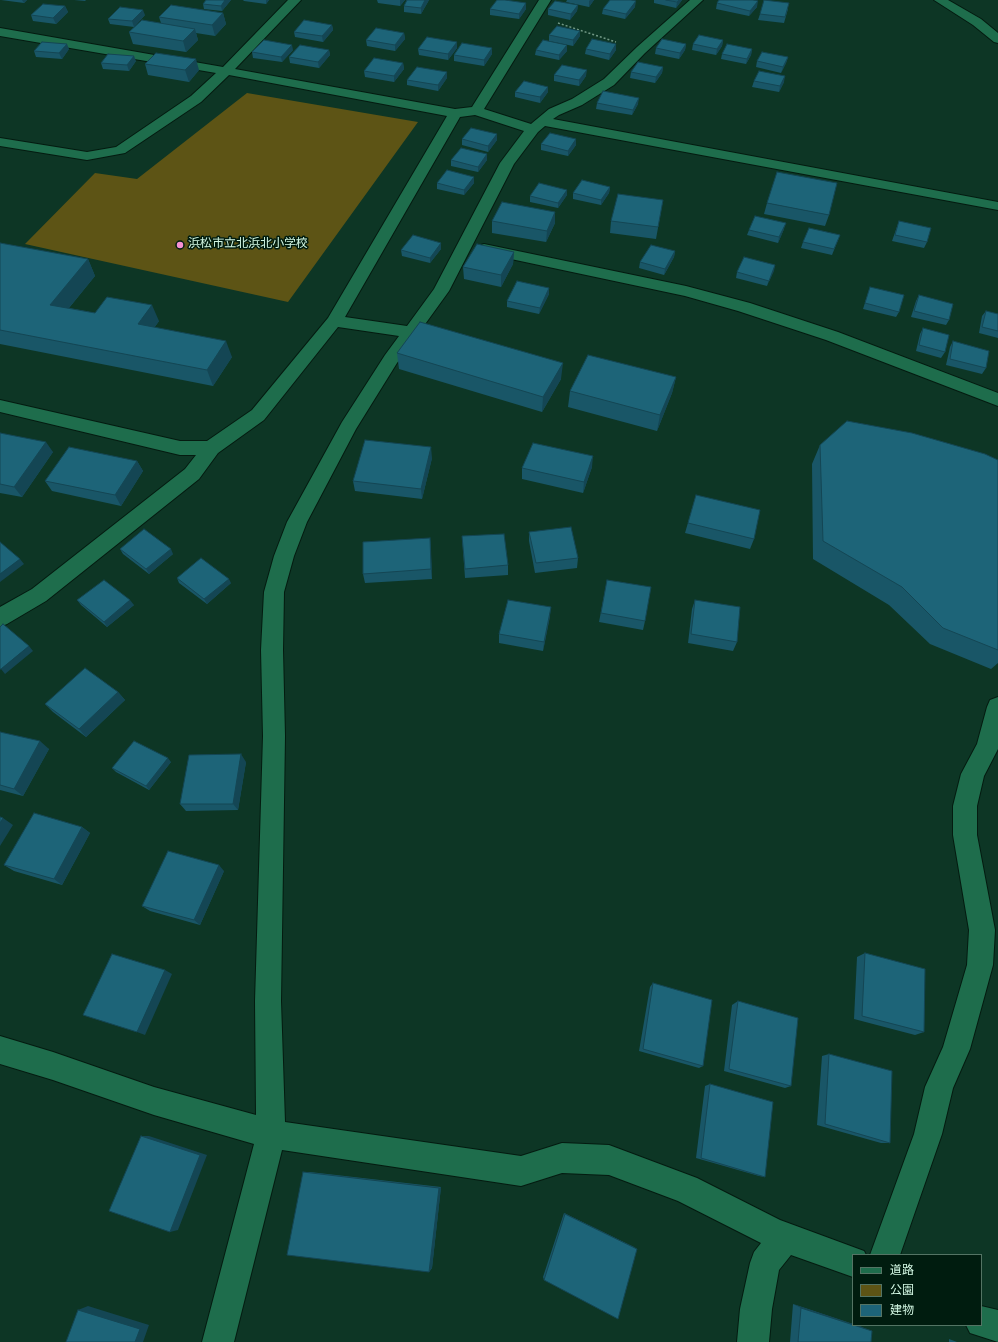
<!DOCTYPE html>
<meta charset="utf-8">
<style>
body{margin:0}
#map{position:relative;width:998px;height:1342px;overflow:hidden;background:#0d3625;font-family:Spectral,"Noto Sans JP",serif}
canvas{display:block}
.legend{position:absolute;left:852px;top:1254px;width:130px;height:72px;box-sizing:border-box;background:#001c0f;border:1px solid #547464;margin:0;padding:5px 7px;list-style:none;font-size:12px;color:#d3f8e4}
.legend li{display:flex;align-items:center;gap:8px;height:20px}
.legend b{width:20px;border:1px solid #547464}
</style>
<div id="map">
<canvas width="998" height="1342"></canvas>
<ul class="legend">
<li><b style="height:5px;background:#1e6d4c"></b>道路</li>
<li><b style="height:11px;background:#5d5415"></b>公園</li>
<li><b style="height:11px;background:#1d6478"></b>建物</li>
</ul>
</div>
<script>
const ctx = document.querySelector('canvas').getContext('2d');
ctx.lineJoin = 'round';
function fillPath(path, color) { ctx.fillStyle = color; ctx.fill(path, 'evenodd'); }
const poly = rows => new Path2D(rows.map(r => 'M' + r).join(''));
function stroke(path, color, width, dash) { ctx.strokeStyle = color; ctx.lineWidth = width; ctx.lineCap = dash ? 'butt' : 'round'; ctx.setLineDash(dash || []); ctx.stroke(path); }
function drawText(font, color, halo, rows, align = 'center') {
  ctx.font = font + ' Spectral,"Noto Sans JP",serif'; ctx.lineWidth = 3; ctx.setLineDash([]); ctx.textBaseline = 'middle'; ctx.strokeStyle = halo; ctx.fillStyle = color; for (const [text, x, y, turn = 0] of rows) {
    ctx.save(); ctx.translate(x, y); ctx.rotate((+turn || 0) * Math.PI / 180); ctx.textAlign = isNaN(turn) ? turn : align; if (halo) ctx.strokeText(text, 0, 0); ctx.fillText(text, 0, 0); ctx.restore();
  }
}
fillPath(poly([
 [247,93,418,122,288,302,25,244,95,173,137,179]
]), '#5d5415');
const minor = poly([
 [288,0,301,0,235,69,455,109,472,107,539,0,551,0,484,109,531,124,549,109,572,99,604,79,637,47,690,0,703,0,645,53,614,85,582,105,559,115,553,119,998,202,998,210,545,126,538,132,514,164,449,291,397,363,356,429,307,522,294,556,284,592,283,650,285,736,281,1001,285,1122,521,1156,562,1143,609,1145,697,1178,780,1220,864,1251,866,1255,853,1255,853,1277,791,1255,779,1270,772,1309,769,1342,737,1342,740,1309,750,1263,754,1252,761,1243,678,1201,609,1175,562,1173,521,1186,282,1150,234,1342,202,1342,254,1144,154,1115,53,1080,0,1064,0,1036,53,1052,154,1087,256,1115,255,1001,263,736,261,650,264,592,274,556,287,522,342,422,385,355,399,336,338,327,264,420,218,453,199,479,46,601,7,624,0,627,0,607,32,589,185,469,196,455,180,455,0,412,0,400,180,441,207,441,252,410,328,318,447,116,229,75,201,102,125,153,87,160,0,146,0,138,87,152,116,147,191,96,216,73,0,36,0,28,223,67,288,0],
 [475,115,524,131,500,163,434,289,407,326,345,317,460,117,475,115],
 [934,0,948,0,981,19,998,33,998,43,994,42,973,25,934,0],
 [484,244,686,286,750,303,838,332,998,393,998,406,826,340,738,311,685,296,478,252,476,249,478,246,484,244],
 [998,697,998,749,984,776,977,806,977,835,995,930,993,965,970,1049,953,1088,942,1134,900,1255,870,1255,914,1134,925,1087,943,1047,967,965,969,930,953,835,953,806,961,774,977,744,987,707,990,700,998,697],
 [981,1306,998,1310,998,1342,970,1333,966,1325,981,1325,981,1306]
]);
stroke(minor, '#041b10', 2);
stroke(poly([
 [558,23,616,42]
]), '#719885', 1.5, [2, 2]);
fillPath(minor, '#1e6d4c');
fillPath(poly([
 [1,0,27,0,24,3],
 [74,0,86,0,85,1],
 [231,0,222,11,204,9,203,4],
 [243,0,269,0,266,4,244,1],
 [377,0,405,0,400,6,378,3],
 [429,0,421,14,404,12,404,6],
 [567,0,594,0,589,7,566,2],
 [654,0,682,0,676,8,654,3],
 [717,3,757,7,749,16,716,9],
 [578,5,577,11,570,20,548,15,548,9],
 [65,6,68,12,56,24,33,21,31,15],
 [635,7,625,19,602,14,603,9],
 [490,9,526,9,519,19,490,15],
 [788,9,784,23,758,20,760,14],
 [223,13,226,24,215,36,196,33,198,40,186,52,133,44,129,32,161,23,159,17],
 [145,15,134,27,110,24,108,19],
 [332,25,333,30,323,42,295,37,294,32],
 [404,33,405,39,395,51,367,46,366,40],
 [549,35,580,36,573,46,549,41],
 [723,40,722,46,716,55,692,50,693,44],
 [457,42,457,48,448,60,419,55,418,49],
 [616,44,616,50,609,60,585,54,586,49],
 [686,44,685,50,679,59,655,54,656,48],
 [69,49,62,59,36,57,34,51],
 [752,49,751,55,746,64,721,59,722,54],
 [293,50,282,62,253,58,252,52],
 [329,50,330,55,319,68,290,63,289,57],
 [536,50,567,51,559,60,535,55],
 [492,54,484,66,454,61,454,55],
 [788,57,786,63,781,73,756,67,757,61],
 [136,61,129,71,103,69,101,63],
 [403,63,404,69,394,82,365,77,364,71],
 [145,64,199,70,189,82,148,75],
 [663,67,662,73,655,83,630,78,631,72],
 [554,75,586,76,579,86,554,81],
 [447,78,438,91,407,85,407,80],
 [754,81,784,82,779,92,752,87],
 [548,87,548,92,540,103,515,97,515,92],
 [597,103,638,104,632,115,596,109],
 [462,139,497,140,488,152,462,145],
 [541,144,576,145,568,156,541,150],
 [487,154,487,160,478,172,451,166,451,160],
 [437,183,474,183,464,195,437,189],
 [610,187,609,193,601,205,573,199,573,193],
 [567,195,558,208,530,202,530,196],
 [663,200,656,239,610,233,611,221],
 [767,203,829,215,825,226,764,214],
 [555,212,555,223,546,242,492,233,492,221],
 [899,221,927,242,924,248,892,241],
 [784,229,778,243,747,235,749,230],
 [840,235,832,255,801,248,803,242],
 [0,243,88,259,95,276,69,308,95,313,159,321,154,328,232,357,213,386,0,344],
 [441,249,430,263,402,256,401,250],
 [675,251,674,257,664,275,639,268,640,262],
 [514,252,513,264,501,287,464,279,463,267],
 [775,265,767,286,736,278,737,272],
 [870,287,899,312,896,317,863,309],
 [549,288,549,294,539,314,507,307,507,301],
 [919,295,949,320,946,325,911,317,916,301],
 [986,311,998,314,998,338,979,333,982,316],
 [923,328,945,352,941,358,916,351,920,334],
 [953,341,986,368,982,374,946,365,950,347],
 [397,353,561,379,542,412,399,369],
 [676,377,672,393,657,431,568,407,570,391],
 [0,433,53,452,22,497,0,493],
 [820,445,998,460,998,663,991,669,930,644,889,605,813,559,812,464],
 [432,458,422,499,355,491,353,481],
 [137,461,143,471,121,506,52,491,45,481],
 [592,467,583,493,522,479,522,468],
 [696,495,754,539,750,549,685,533],
 [529,532,578,558,577,568,535,573,529,541],
 [462,536,508,565,508,575,465,578],
 [430,538,432,579,365,583,363,574],
 [120,549,173,554,149,574,123,554],
 [177,578,231,583,207,604,179,583],
 [607,580,645,621,643,630,599,622],
 [77,600,134,605,107,627,81,605],
 [695,600,737,642,733,651,688,643,692,609],
 [550,616,543,651,499,643,499,634],
 [118,692,125,700,86,737,53,712,45,704],
 [0,732,49,749,23,796,0,790],
 [171,762,149,790,116,772,112,768],
 [246,762,238,810,186,811,180,804],
 [82,827,90,833,62,885,14,871,4,865],
 [224,871,200,925,150,911,142,906],
 [865,953,924,1032,915,1035,854,1019,857,957],
 [653,983,703,1066,699,1068,639,1051,650,987],
 [738,1001,791,1086,785,1088,724,1071,732,1005],
 [829,1054,890,1143,881,1143,817,1125,822,1056],
 [710,1084,765,1177,759,1176,696,1158,705,1086],
 [303,1172,310,1172,441,1187,432,1268,429,1272],
 [564,1213,634,1247,544,1280,543,1277],
 [793,1304,862,1327,871,1342,790,1342],
 [949,1339,957,1342,949,1342]
]), '#195667');
fillPath(poly([
 [22,0,27,0,24,3],
 [225,0,231,0,222,11,221,6],
 [266,0,269,0,266,4],
 [400,0,405,0,400,6],
 [425,0,429,0,421,14,421,8],
 [590,0,594,0,589,7,589,1],
 [679,0,682,0,676,8,677,2],
 [636,1,635,7,625,19,626,14],
 [758,1,757,7,749,16,750,11],
 [526,3,526,9,519,19,519,14],
 [578,5,577,11,570,20,571,14],
 [65,6,68,12,56,24,53,18],
 [143,10,145,15,134,27,132,21],
 [223,13,226,24,215,36,212,25],
 [332,25,333,30,323,42,322,36],
 [195,29,198,40,186,52,183,41],
 [580,31,580,36,573,46,573,40],
 [404,33,405,39,395,51,395,45],
 [723,40,722,46,716,55,717,49],
 [457,42,457,48,448,60,448,54],
 [67,44,69,49,62,59,59,53],
 [616,44,616,50,609,60,610,54],
 [686,44,685,50,679,59,680,53],
 [292,45,293,50,282,62,281,57],
 [567,45,567,51,559,60,559,55],
 [492,48,492,54,484,66,484,60],
 [752,49,751,55,746,64,747,59],
 [329,50,330,55,319,68,318,62],
 [134,56,136,61,129,71,127,65],
 [788,57,786,63,781,73,783,67],
 [196,59,199,70,189,82,185,70],
 [403,63,404,69,394,82,394,76],
 [663,67,662,73,655,83,656,77],
 [587,70,586,76,579,86,579,80],
 [447,72,447,78,438,91,438,85],
 [785,76,784,82,779,92,780,86],
 [548,87,548,92,540,103,540,97],
 [639,98,638,104,632,115,633,110],
 [497,134,497,140,488,152,488,146],
 [576,139,576,145,568,156,568,151],
 [487,154,487,160,478,172,478,167],
 [474,177,474,183,464,195,464,190],
 [610,187,609,193,601,205,601,200],
 [567,190,567,195,558,208,558,203],
 [555,212,555,223,546,242,547,231],
 [786,223,784,229,778,243,779,237],
 [441,243,441,249,430,263,430,258],
 [675,251,674,257,664,275,665,269],
 [514,252,513,264,501,287,501,275],
 [88,259,95,276,58,321,50,305],
 [775,265,774,271,767,286,769,281],
 [549,288,549,294,539,314,540,308],
 [152,305,159,321,145,341,138,324],
 [226,341,232,357,213,386,207,370],
 [563,363,561,379,542,412,543,397],
 [676,377,672,393,657,431,660,415],
 [46,442,53,452,22,497,14,487],
 [431,447,432,458,422,499,421,489],
 [593,456,592,467,583,493,584,482],
 [137,461,143,471,121,506,115,495],
 [430,538,431,548,432,579,431,569],
 [171,549,173,554,149,574,146,569],
 [20,559,24,564,0,582,0,574],
 [229,579,231,583,207,604,204,599],
 [130,600,134,605,107,627,104,622],
 [551,607,550,616,543,651,544,642],
 [29,646,33,651,5,674,1,669],
 [118,692,125,700,86,737,79,729],
 [40,741,49,749,23,796,14,789],
 [241,754,246,762,238,810,233,804],
 [168,758,171,762,149,790,146,786],
 [3,818,13,825,0,846,0,823],
 [82,827,90,833,62,885,54,879],
 [219,865,224,871,200,925,194,920],
 [165,970,172,974,145,1035,137,1032],
 [141,1136,149,1136,207,1155,178,1230,170,1232],
 [441,1187,432,1268,429,1272,439,1188],
 [564,1213,634,1247,637,1249,565,1214],
 [793,1304,853,1324,853,1325,856,1325,862,1327,872,1331,801,1308],
 [88,1306,149,1325,143,1342,135,1342,78,1310]
]), '#144654');
const building = poly([
 [206,0,225,0,221,6,203,4,206,0],
 [407,0,425,0,421,8,404,6,407,0],
 [497,0,505,0,526,3,519,14,490,9,497,0],
 [610,0,631,0,636,1,626,14,603,9,610,0],
 [666,0,679,0,677,2,666,0],
 [719,0,753,0,758,1,750,11,717,3,719,0],
 [764,0,789,3,785,17,760,14,764,0],
 [555,1,578,5,571,14,548,9,555,1],
 [43,4,65,6,53,18,31,15,43,4],
 [171,5,223,13,212,25,159,17,171,5],
 [120,7,143,10,132,21,108,19,120,7],
 [142,20,195,29,183,41,129,32,142,20],
 [304,20,332,25,322,36,294,32,304,20],
 [557,26,580,31,573,40,549,35,557,26],
 [376,28,404,33,395,45,366,40,376,28],
 [699,35,723,40,717,49,693,44,699,35],
 [427,37,457,42,448,54,418,49,427,37],
 [592,39,616,44,610,54,586,49,592,39],
 [662,39,686,44,680,53,656,48,662,39],
 [264,40,292,45,281,57,252,52,264,40],
 [543,40,567,45,559,55,536,50,543,40],
 [42,42,67,44,59,53,34,51,42,42],
 [462,43,492,48,484,60,454,55,462,43],
 [727,44,752,49,747,59,722,54,727,44],
 [300,45,329,50,318,62,289,57,300,45],
 [762,52,788,57,783,67,757,61,762,52],
 [156,53,196,59,185,70,145,64,156,53],
 [108,54,134,56,127,65,101,63,108,54],
 [374,58,403,63,394,76,364,71,374,58],
 [638,62,663,67,656,77,631,72,638,62],
 [562,65,587,70,579,80,554,75,562,65],
 [417,67,447,72,438,85,407,80,417,67],
 [759,71,785,76,780,86,754,81,759,71],
 [524,81,548,87,540,97,515,92,524,81],
 [603,91,639,98,633,110,597,103,603,91],
 [471,128,497,134,488,146,462,139,471,128],
 [550,133,576,139,568,151,541,144,550,133],
 [461,148,487,154,478,167,451,160,461,148],
 [447,170,474,177,464,190,437,183,447,170],
 [777,172,837,183,829,215,767,203,777,172],
 [582,180,610,187,601,200,573,193,582,180],
 [539,183,567,190,558,203,530,196,539,183],
 [618,194,663,200,658,227,611,221,618,194],
 [502,202,555,212,547,231,492,221,502,202],
 [755,216,786,223,779,237,749,230,755,216],
 [899,221,931,228,927,242,895,235,899,221],
 [809,228,840,235,834,249,803,242,809,228],
 [413,235,441,243,430,258,401,250,413,235],
 [0,243,88,259,50,305,95,313,107,297,152,305,138,324,226,341,207,370,0,330,0,243],
 [477,244,514,252,501,275,463,267,477,244],
 [651,245,675,251,665,269,640,262,651,245],
 [744,257,775,265,769,281,737,272,744,257],
 [517,281,549,288,540,308,507,301,517,281],
 [870,287,904,295,899,312,865,303,870,287],
 [919,295,953,304,949,320,914,311,919,295],
 [986,311,998,314,998,331,982,327,986,311],
 [420,322,563,363,543,397,397,353,420,322],
 [923,328,949,335,945,352,919,345,923,328],
 [953,341,989,351,986,368,950,359,953,341],
 [588,355,676,377,660,415,570,391,588,355],
 [847,421,912,433,985,454,998,460,998,650,943,628,902,587,823,541,820,445,847,421],
 [0,433,46,442,14,487,0,484,0,433],
 [365,440,431,447,421,489,353,481,365,440],
 [533,443,593,456,584,482,522,468,533,443],
 [69,447,137,461,115,495,45,481,69,447],
 [696,495,760,510,754,539,688,523,696,495],
 [571,527,578,558,536,563,529,532,571,527],
 [144,529,171,549,146,569,120,549,144,529],
 [504,534,508,565,465,569,462,536,504,534],
 [430,538,431,569,363,574,363,542,430,538],
 [0,542,20,559,0,574,0,542],
 [201,558,229,579,204,599,177,578,201,558],
 [104,580,130,600,104,622,77,600,104,580],
 [607,580,651,587,645,621,601,613,607,580],
 [508,600,551,607,544,642,499,634,508,600],
 [695,600,740,607,737,642,691,634,695,600],
 [3,624,29,646,1,669,0,669,0,627,3,624],
 [85,668,118,692,79,729,45,704,85,668],
 [0,732,40,741,14,789,0,785,0,732],
 [134,741,168,758,146,786,112,768,134,741],
 [241,754,233,804,180,804,189,755,241,754],
 [34,813,82,827,54,879,4,865,34,813],
 [0,817,3,818,0,823,0,817],
 [168,851,219,865,194,920,142,906,168,851],
 [865,953,925,969,924,1032,862,1016,865,953],
 [112,954,165,970,137,1032,83,1015,112,954],
 [653,983,712,1000,703,1066,643,1049,653,983],
 [738,1001,798,1018,791,1086,729,1069,738,1001],
 [829,1054,892,1071,890,1143,825,1124,829,1054],
 [710,1084,773,1102,765,1177,701,1158,710,1084],
 [141,1136,200,1155,170,1232,109,1211,141,1136],
 [303,1172,439,1188,429,1272,287,1255,303,1172],
 [565,1214,637,1249,618,1319,544,1280,565,1214],
 [801,1308,872,1331,871,1342,798,1342,801,1308],
 [78,1310,140,1329,135,1342,66,1342,78,1310]
]);
fillPath(building, '#1d6478');
stroke(building, '#144654', 1);
for (const [x, y, r, color] of [
 [180,245,4,"#f591d3"]
]) { const dot = new Path2D(); dot.arc(x, y, r, 0, 2 * Math.PI); ctx.fillStyle = color; ctx.fill(dot); stroke(dot, '#001c0f', 1.5); }
drawText('12px', '#d3f8e4', '#001c0f', [
 ["浜松市立北浜北小学校",188,245]
], 'left');
</script>
